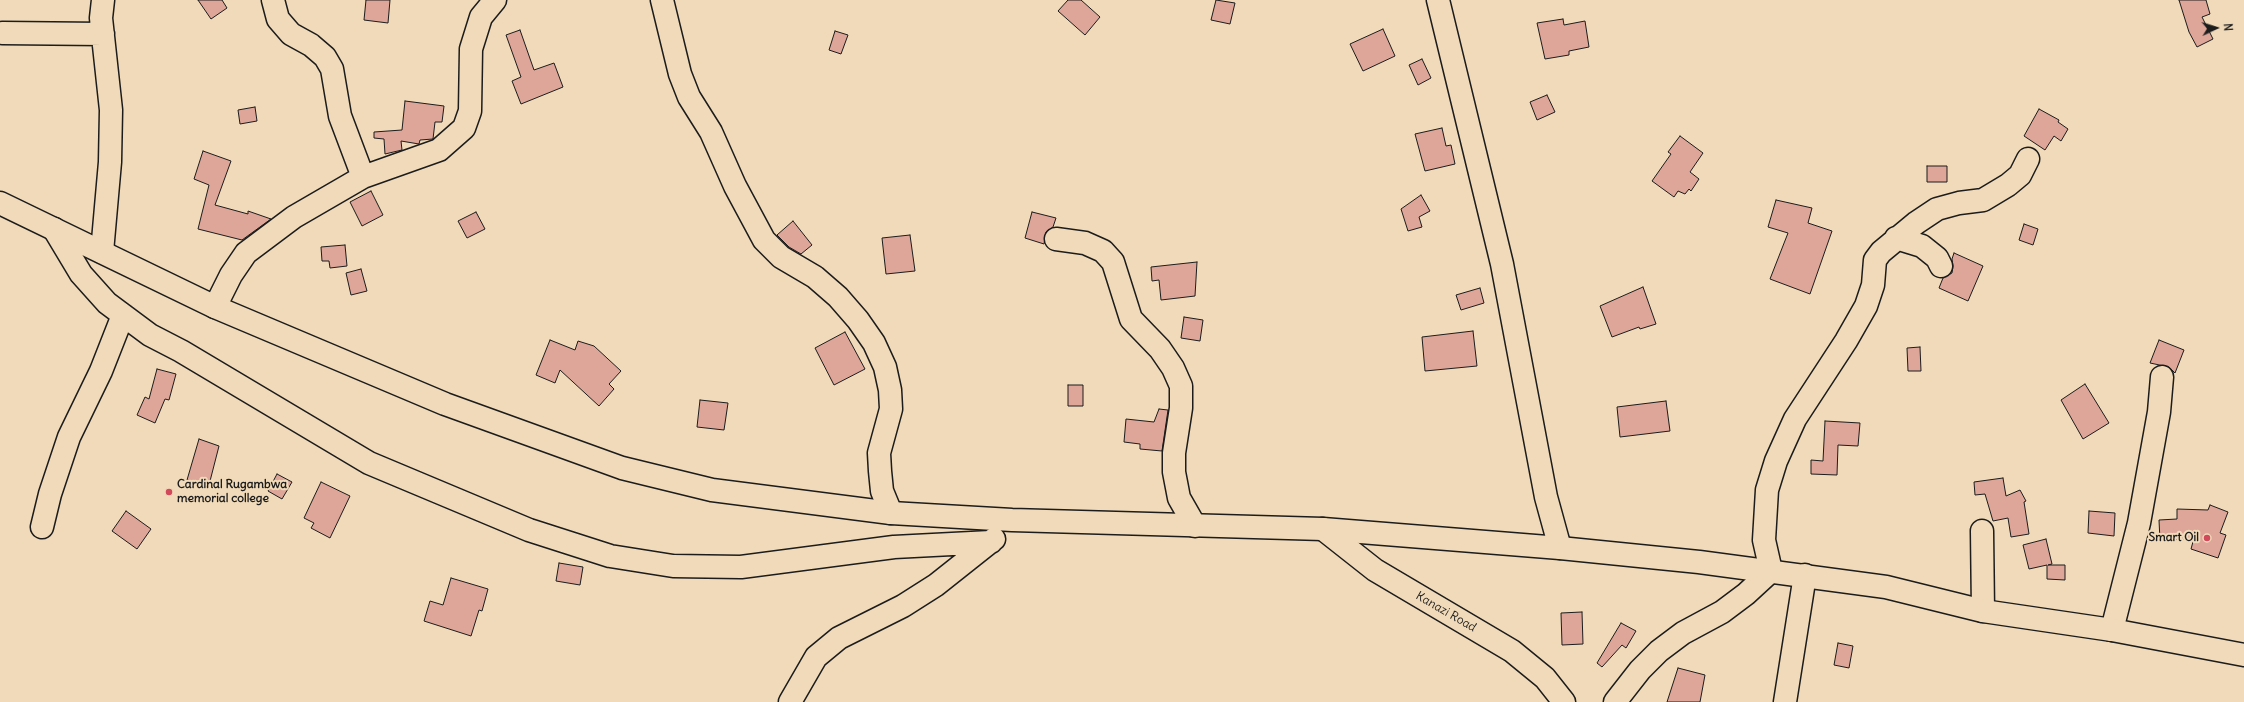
<!DOCTYPE html>
<style>
body{margin:0}
#map{position:relative;width:2244px;height:702px;overflow:hidden;background:#f0dab9;font-family:Delius,sans-serif}
canvas{display:block}
.north{position:absolute;left:2196px;top:8px;width:40px;height:40px;-webkit-text-stroke:3px #f0dab9;paint-order:stroke;rotate:86deg;font-size:11px;font-weight:700;line-height:16px;text-align:center;color:#1c1c1c}
.north::after{content:'';display:block;margin:auto;width:14px;height:18px;background:#1c1c1c;clip-path:polygon(50% 0,100% 100%,50% 72%,0 100%)}
</style>
<div id="map">
<canvas width="2244" height="702"></canvas>
<div class="north">N</div>
</div>
<script>
const ctx = document.querySelector('canvas').getContext('2d');
ctx.lineJoin = 'round';
function fillPath(path, color) { ctx.fillStyle = color; ctx.fill(path, 'evenodd'); }
const poly = rows => new Path2D(rows.map(r => 'M' + r).join(''));
function stroke(path, color, width, dash) { ctx.strokeStyle = color; ctx.lineWidth = width; ctx.lineCap = dash ? 'butt' : 'round'; ctx.setLineDash(dash || []); ctx.stroke(path); }
function drawText(font, color, halo, rows, align = 'center') {
  ctx.font = font + ' Delius,sans-serif'; ctx.lineWidth = 4; ctx.setLineDash([]); ctx.textBaseline = 'middle'; ctx.strokeStyle = halo; ctx.fillStyle = color; for (const [text, x, y, turn = 0] of rows) {
    ctx.save(); ctx.translate(x, y); ctx.rotate((+turn || 0) * Math.PI / 180); ctx.textAlign = isNaN(turn) ? turn : align; if (halo) ctx.strokeText(text, 0, 0); ctx.fillText(text, 0, 0); ctx.restore();
  }
}
const building = poly([
 [198,0,222,0,227,8,211,19,198,0],
 [366,0,390,0,388,23,364,20,366,0],
 [1068,0,1081,0,1100,17,1085,35,1058,11,1068,0],
 [1216,0,1235,3,1230,24,1211,20,1216,0],
 [2179,0,2206,0,2210,14,2202,17,2213,39,2197,47,2189,32,2179,0],
 [1563,19,1564,25,1585,21,1589,47,1569,51,1569,55,1545,59,1537,23,1563,19],
 [1383,29,1395,56,1363,71,1350,44,1383,29],
 [520,30,534,70,554,63,563,87,521,104,512,81,521,77,506,35,520,30],
 [835,31,848,35,841,54,829,50,835,31],
 [1422,59,1431,78,1418,85,1409,65,1422,59],
 [1547,95,1555,112,1537,120,1530,102,1547,95],
 [405,101,444,106,442,122,435,122,433,139,420,140,419,144,401,141,402,150,385,154,384,139,374,138,374,132,402,130,405,101],
 [255,107,257,121,240,124,238,110,255,107],
 [2039,109,2059,120,2058,122,2068,129,2061,141,2054,136,2045,150,2024,136,2039,109],
 [1442,128,1446,146,1451,145,1455,164,1425,171,1415,134,1442,128],
 [1680,136,1703,153,1690,172,1699,179,1691,191,1689,189,1685,194,1678,191,1674,197,1652,181,1671,154,1668,152,1680,136],
 [203,151,231,161,215,205,248,214,248,211,271,219,242,240,198,229,209,185,194,179,203,151],
 [1927,166,1947,166,1947,182,1927,182,1927,166],
 [371,191,383,215,362,226,350,202,371,191],
 [1421,195,1430,211,1419,217,1422,227,1408,231,1401,209,1421,195],
 [1776,200,1812,208,1808,223,1832,231,1810,294,1770,279,1788,233,1768,227,1776,200],
 [476,212,485,229,467,238,458,221,476,212],
 [1032,212,1056,218,1053,227,1046,232,1044,244,1025,238,1032,212],
 [793,221,812,245,801,254,789,247,777,235,793,221],
 [2024,224,2038,229,2033,245,2019,240,2024,224],
 [910,235,915,271,886,274,882,238,910,235],
 [345,245,347,266,330,268,329,261,322,261,321,247,345,245],
 [1954,253,1983,266,1968,301,1939,288,1943,278,1952,273,1953,266,1952,259,1954,253],
 [1197,262,1195,296,1161,300,1159,280,1152,281,1151,267,1197,262],
 [361,269,367,291,351,295,346,273,361,269],
 [1643,287,1656,324,1640,329,1639,327,1612,337,1600,306,1643,287],
 [1480,288,1484,303,1461,310,1456,295,1480,288],
 [1184,317,1203,320,1200,341,1181,338,1184,317],
 [1473,331,1477,366,1425,371,1422,337,1473,331],
 [845,332,865,369,834,385,815,348,845,332],
 [550,340,575,350,578,341,594,346,621,371,609,384,614,389,599,406,560,370,555,383,536,375,550,340],
 [2159,340,2184,350,2175,373,2169,367,2150,363,2159,340],
 [1920,347,1921,371,1908,371,1907,348,1920,347],
 [157,369,176,374,169,400,165,399,155,423,137,415,145,397,149,399,157,369],
 [2085,384,2109,423,2083,439,2061,400,2085,384],
 [1068,385,1083,385,1083,406,1068,406,1068,385],
 [700,400,728,403,724,430,697,427,700,400],
 [1666,401,1670,431,1620,437,1617,407,1666,401],
 [1159,409,1168,410,1162,451,1140,449,1140,444,1124,442,1126,419,1154,422,1159,409],
 [1825,421,1860,423,1858,446,1838,445,1837,475,1811,474,1811,460,1823,461,1825,421],
 [199,439,219,446,209,485,187,480,199,439],
 [277,474,292,482,282,499,268,491,277,474],
 [2003,478,2006,496,2020,490,2026,501,2024,502,2029,534,2011,537,2008,518,1993,521,1985,494,1975,495,1974,482,2003,478],
 [321,482,350,496,330,538,311,528,314,523,304,518,321,482],
 [2210,505,2228,512,2220,533,2226,535,2218,558,2191,549,2194,538,2160,541,2159,520,2177,519,2177,509,2208,510,2210,505],
 [126,511,151,529,137,549,112,531,126,511],
 [2089,511,2115,513,2114,536,2088,533,2089,511],
 [2046,539,2052,564,2048,565,2065,565,2065,580,2047,579,2047,565,2029,569,2023,545,2046,539],
 [559,563,583,567,580,585,556,581,559,563],
 [451,578,488,589,482,611,479,610,471,636,424,621,430,601,443,605,451,578],
 [1582,612,1583,644,1562,645,1561,613,1582,612],
 [1621,623,1636,631,1626,648,1622,645,1602,667,1597,663,1621,623],
 [1838,643,1853,646,1849,668,1834,665,1838,643],
 [1678,668,1705,675,1700,702,1667,702,1678,668]
]);
fillPath(building, '#dea599');
stroke(building, '#1c1c1c', 1);
const minor = poly([
 [273,0,278,19,291,34,311,45,325,57,332,69,340,116,363,177],
 [662,0,680,74,689,97,711,132,735,186,764,240,781,257,815,277,838,297,858,320,874,343,885,367,890,390,891,409,879,453,880,471,882,491,891,513],
 [1438,0,1502,264,1546,497,1560,548],
 [2,33,103,34],
 [54,229,81,274,107,303,150,335,181,351,369,463,529,530,610,556,673,566,741,567,894,547,991,542],
 [1896,238,1922,246,1937,258,1941,266],
 [1056,239,1085,243,1103,251,1113,262,1131,319,1160,349,1173,368,1181,386,1181,408,1174,453,1174,472,1179,498,1195,526],
 [102,252,110,162,111,110,101,18,103,0],
 [215,307,231,275,246,253,294,217,363,177,439,150,464,128,470,111,471,49,481,17,495,0],
 [42,527,50,494,69,437,101,371,123,315],
 [1982,531,1983,611],
 [2112,630,2139,523,2159,412,2162,377],
 [790,702,816,657,839,638,903,606,936,585,994,539],
 [1615,702,1640,670,1659,651,1683,633,1722,612,1746,594,1771,571,1764,540,1767,490,1776,461,1795,419,1846,341,1866,306,1873,285,1875,260,1881,252,1916,223,1937,209,1959,203,1983,200,2008,185,2020,175,2028,159],
 [1785,702,1805,575]
]);
const major = poly([
 [1323,529,1375,570,1512,651,1545,678,1564,702]
]);
const highway = poly([
 [0,203,215,307,445,404,622,468,712,490,891,513,1012,520,1323,529,1560,548,1699,562,1886,587,1983,611,2112,630,2244,655]
]);
stroke(minor, '#1c1c1c', 25);
stroke(major, '#1c1c1c', 25);
stroke(highway, '#1c1c1c', 25);
stroke(minor, '#f0dab9', 22);
stroke(major, '#f0dab9', 22);
stroke(highway, '#f0dab9', 22);
for (const [x, y, r, color] of [
 [169,492,4,"#d1495b"],
 [2207,538,4,"#d1495b"]
]) { const dot = new Path2D(); dot.arc(x, y, r, 0, 2 * Math.PI); ctx.fillStyle = color; ctx.fill(dot); stroke(dot, '#f0dab9', 1.5); }
drawText('bold 12px', '#1c1c1c', '#f0dab9', [
 ["Cardinal Rugambwa",177,485],
 ["memorial college",177,499],
 ["Smart Oil",2199,538,"right"]
], 'left');
drawText('12px', '#1c1c1c', '#f0dab9', [
 ["Kanazi Road",1446,612,30]
]);
</script>
